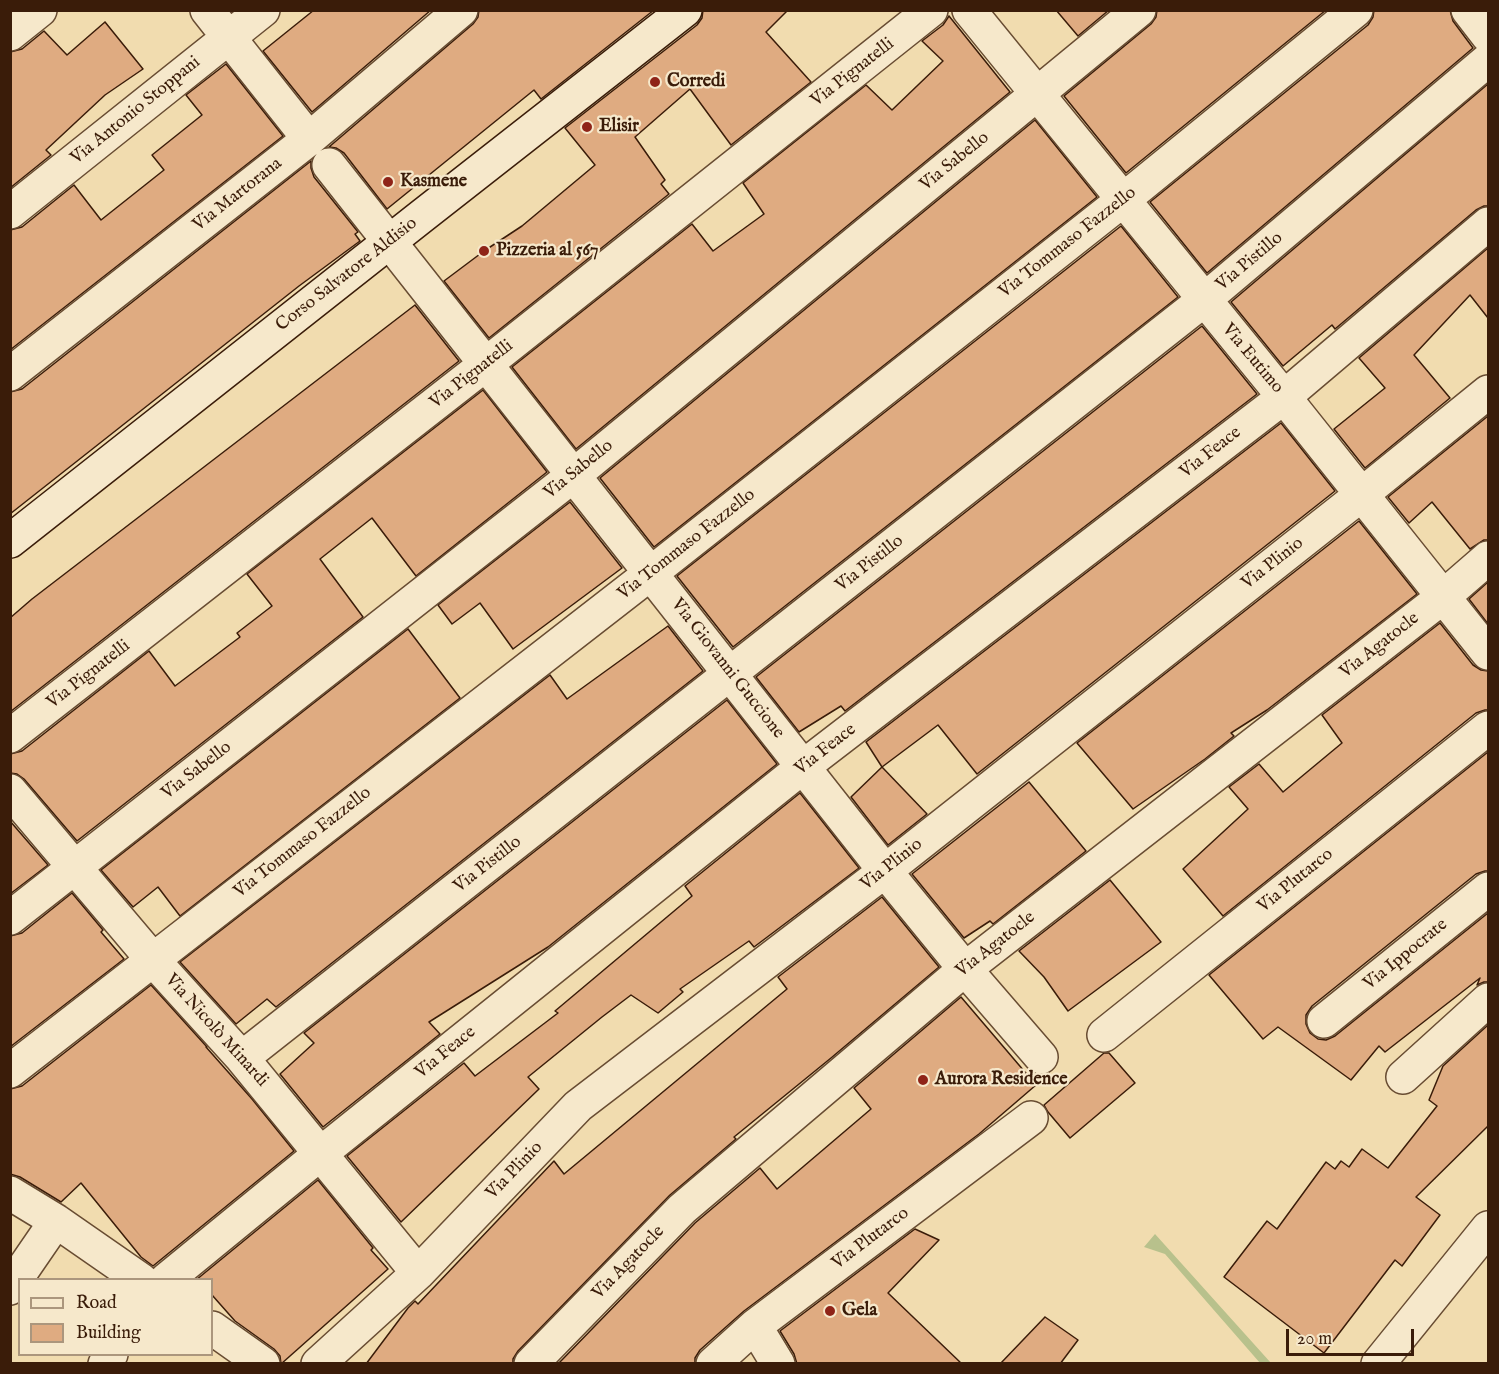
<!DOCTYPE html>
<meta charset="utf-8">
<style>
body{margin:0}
#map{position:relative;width:1499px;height:1374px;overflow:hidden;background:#f1dcaf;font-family:"IM FELL English",serif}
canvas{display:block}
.frame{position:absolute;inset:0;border:12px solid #3a1c09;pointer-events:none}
.legend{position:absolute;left:18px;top:1278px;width:195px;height:78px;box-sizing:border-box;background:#f6e8cb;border:2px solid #ab967d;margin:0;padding:8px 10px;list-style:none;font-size:18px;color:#3a1c09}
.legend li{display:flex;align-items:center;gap:12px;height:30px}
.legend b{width:30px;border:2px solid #ab967d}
.scale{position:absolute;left:1286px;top:1329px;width:128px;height:27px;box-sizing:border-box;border:3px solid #3a1c09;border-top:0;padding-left:8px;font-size:18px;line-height:21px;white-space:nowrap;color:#3a1c09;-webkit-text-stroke:4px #f6e8cb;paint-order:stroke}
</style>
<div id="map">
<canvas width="1499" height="1374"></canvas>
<div class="frame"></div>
<ul class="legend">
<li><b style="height:8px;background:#f6e8cb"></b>Road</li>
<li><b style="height:16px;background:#dfab81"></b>Building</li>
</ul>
<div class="scale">20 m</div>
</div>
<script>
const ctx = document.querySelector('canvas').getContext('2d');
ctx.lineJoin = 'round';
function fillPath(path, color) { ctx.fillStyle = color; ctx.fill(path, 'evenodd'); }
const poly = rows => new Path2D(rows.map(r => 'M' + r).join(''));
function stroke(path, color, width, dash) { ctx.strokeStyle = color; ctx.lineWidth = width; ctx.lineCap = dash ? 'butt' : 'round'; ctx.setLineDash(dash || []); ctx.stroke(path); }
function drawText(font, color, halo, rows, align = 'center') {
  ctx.font = font + ' "IM FELL English",serif'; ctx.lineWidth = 4.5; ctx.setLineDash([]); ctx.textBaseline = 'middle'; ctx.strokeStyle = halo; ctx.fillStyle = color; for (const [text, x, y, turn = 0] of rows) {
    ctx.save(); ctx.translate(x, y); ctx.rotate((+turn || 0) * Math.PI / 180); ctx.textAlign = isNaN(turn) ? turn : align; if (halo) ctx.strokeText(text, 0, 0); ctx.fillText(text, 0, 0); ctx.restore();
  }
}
fillPath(poly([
 [1155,1234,1271,1363,1260,1363,1165,1254,1144,1247]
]), '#b8c18c');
const building = poly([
 [314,10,431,10,312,112,263,51,314,10],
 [479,10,654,10,541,99,534,90,387,209,344,153,336,148,329,147,473,24,478,17,479,10],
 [703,10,788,10,766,32,811,82,731,145,690,89,635,137,665,180,661,184,669,194,489,338,444,281,484,251,522,226,595,165,565,128,697,25,702,18,703,10],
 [1056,10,1109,10,1078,36,1056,10],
 [1157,10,1326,10,1126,173,1064,96,1151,24,1156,17,1157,10],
 [1374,10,1450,10,1453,21,1473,48,1207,273,1150,202,1368,25,1373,17,1374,10],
 [949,16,1010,92,576,449,512,367,692,224,713,251,764,214,743,183,866,85,892,110,943,61,922,41,943,25,949,16],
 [105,22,143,69,105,95,46,150,51,155,10,188,10,52,22,49,44,31,67,55,105,22],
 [226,64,283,136,10,350,10,230,22,227,74,185,101,220,164,170,152,155,202,115,186,95,226,64],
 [1488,84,1488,206,1484,206,1476,210,1335,329,1332,325,1283,366,1231,302,1488,84],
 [1035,120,1097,197,654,547,600,478,1035,120],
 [311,161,311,168,314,177,358,232,355,234,360,241,299,286,10,514,10,392,22,389,311,161],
 [1121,226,1178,297,733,647,677,576,1121,226],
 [1488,248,1488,318,1470,295,1414,355,1450,398,1365,468,1334,429,1385,388,1359,358,1488,248],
 [415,305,459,361,10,712,10,618,32,599,415,305],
 [1202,326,1257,394,845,711,841,706,799,732,756,677,1202,326],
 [483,390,547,472,416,576,372,518,320,559,363,617,77,841,24,779,17,774,10,773,10,754,22,751,149,651,175,686,240,637,237,633,272,606,247,574,483,390],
 [1488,416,1488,540,1484,540,1470,549,1432,502,1409,523,1388,497,1488,416],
 [1281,423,1335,491,977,774,938,725,882,767,866,742,1281,423],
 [570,502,622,568,513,649,480,603,452,624,438,605,570,502],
 [1359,521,1417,594,1267,710,1231,733,1234,736,1205,759,1133,809,1077,743,1359,521],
 [1488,582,1488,624,1469,599,1488,582],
 [1440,623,1473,665,1481,670,1488,671,1488,710,1485,710,1476,713,1223,916,1183,869,1248,809,1229,787,1259,764,1283,792,1342,743,1322,715,1440,623],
 [668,626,703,671,276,1007,267,999,236,1024,180,962,550,675,567,699,668,626],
 [408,629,460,698,180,916,158,887,133,907,101,870,408,629],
 [727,700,777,764,548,947,429,1022,440,1034,323,1127,280,1074,314,1043,304,1033,727,700],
 [1488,752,1488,871,1485,871,1476,874,1312,1006,1306,1015,1306,1024,1310,1033,1318,1039,1326,1040,1335,1036,1488,913,1488,982,1484,982,1477,985,1480,978,1385,1052,1379,1046,1351,1080,1278,1027,1263,1039,1209,975,1488,752],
 [882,767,927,814,888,845,851,797,882,767],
 [1029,782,1086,851,993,924,990,921,964,938,912,874,1029,782],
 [800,793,859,868,754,947,749,941,680,989,683,992,658,1013,631,995,602,1017,528,1077,539,1089,401,1222,347,1156,464,1063,475,1076,558,1013,555,1011,692,896,685,886,800,793],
 [10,821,48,865,10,894,10,821],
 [1110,880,1161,942,1068,1011,1044,977,1019,951,1110,880],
 [72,893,103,930,101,932,124,959,10,1047,10,936,22,933,72,893],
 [882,897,939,967,831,1058,734,1137,736,1139,670,1195,518,1351,513,1359,513,1364,366,1364,408,1308,415,1301,418,1304,554,1161,564,1174,787,989,778,977,882,897],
 [151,985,207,1047,206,1047,252,1099,294,1151,153,1266,141,1257,81,1183,61,1202,20,1177,10,1174,10,1089,22,1086,151,985],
 [961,997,1036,1085,979,1134,744,1311,700,1350,695,1358,695,1364,558,1364,695,1223,760,1168,777,1189,871,1109,854,1088,961,997],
 [1488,1025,1488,1126,1416,1197,1440,1215,1402,1266,1395,1260,1324,1353,1224,1277,1267,1221,1277,1229,1326,1162,1335,1169,1341,1161,1349,1167,1362,1149,1388,1168,1437,1106,1429,1100,1443,1066,1488,1025],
 [1104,1053,1109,1053,1135,1083,1070,1138,1048,1112,1044,1105,1104,1053],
 [318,1180,373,1248,371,1250,388,1269,281,1364,280,1356,274,1349,235,1321,212,1295,212,1280,196,1280,318,1180],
 [915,1229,939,1240,888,1293,962,1364,797,1364,794,1354,780,1331,915,1229],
 [1045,1317,1078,1340,1060,1364,1000,1364,1045,1317]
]);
fillPath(building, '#dfab81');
stroke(building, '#3a1c09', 1.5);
const street = poly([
 [207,10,309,139],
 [969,10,1284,397,1488,653],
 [1468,10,1488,36],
 [10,34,40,10],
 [329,165,885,871,965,969,1041,1057],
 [10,212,263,10],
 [10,374,309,139,461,10],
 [10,736,486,364,931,10],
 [10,791,153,960,242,1058,418,1273],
 [10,918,574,475,1139,10],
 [1324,1021,1488,889],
 [1104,1035,1488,728],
 [242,1058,1204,300,1488,60],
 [10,1071,651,573,1123,200,1356,10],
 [1403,1077,1488,1000],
 [10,1193,56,1221,141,1280],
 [166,1280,320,1154,804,766,1284,397,1488,224],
 [10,1288,56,1221],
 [755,1326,778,1364],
 [212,1328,263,1364],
 [105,1364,111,1354],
 [318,1364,418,1273,578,1106,885,871,1361,495,1488,392],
 [531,1364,682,1209,965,969,1443,597,1488,558],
 [713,1364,755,1326,1031,1118],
 [1378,1364,1488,1228]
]);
const secondary = poly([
 [10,541,422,216,685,10]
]);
stroke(street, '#684c32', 36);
stroke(secondary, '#3a1c09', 36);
stroke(street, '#f6e8cb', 33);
stroke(secondary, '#f6e8cb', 33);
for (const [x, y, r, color] of [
 [655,82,6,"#8f2418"],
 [587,127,6,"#8f2418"],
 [388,182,6,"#8f2418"],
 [484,251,6,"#8f2418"],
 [923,1080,6,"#8f2418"],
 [830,1311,6,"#8f2418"]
]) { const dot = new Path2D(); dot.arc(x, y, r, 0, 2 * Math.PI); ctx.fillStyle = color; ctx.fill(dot); stroke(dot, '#f6e8cb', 2); }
drawText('18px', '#3a1c09', '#f6e8cb', [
 ["Via Pignatelli",853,73,-38],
 ["Via Antonio Stoppani",136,111,-39],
 ["Via Sabello",955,162,-39],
 ["Via Martorana",238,195,-38],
 ["Via Tommaso Fazzello",1068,243,-38],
 ["Via Pistillo",1250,262,-40],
 ["Corso Salvatore Aldisio",347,275,-38],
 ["Via Eutimo",1252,359,50],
 ["Via Pignatelli",472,375,-38],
 ["Via Feace",1211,453,-38],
 ["Via Sabello",579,470,-39],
 ["Via Tommaso Fazzello",687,545,-38],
 ["Via Pistillo",870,564,-38],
 ["Via Plinio",1273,564,-38],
 ["Via Agatocle",1380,646,-38],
 ["Via Giovanni Guccione",727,669,52],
 ["Via Pignatelli",89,675,-38],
 ["Via Feace",826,750,-38],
 ["Via Sabello",197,771,-38],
 ["Via Tommaso Fazzello",303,843,-38],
 ["Via Pistillo",488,865,-38],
 ["Via Plinio",892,865,-38],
 ["Via Plutarco",1296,881,-39],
 ["Via Agatocle",996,945,-38],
 ["Via Ippocrate",1406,955,-39],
 ["Via Nicolò Minardi",216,1031,48],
 ["Via Feace",446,1053,-39],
 ["Via Plinio",515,1171,-46],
 ["Via Plutarco",871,1239,-37],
 ["Via Agatocle",629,1263,-46]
]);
drawText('bold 18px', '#3a1c09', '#f6e8cb', [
 ["Corredi",667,82],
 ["Elisir",599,127],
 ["Kasmene",400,182],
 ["Pizzeria al 567",496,251],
 ["Aurora Residence",935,1080],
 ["Gela",842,1311]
], 'left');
</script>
